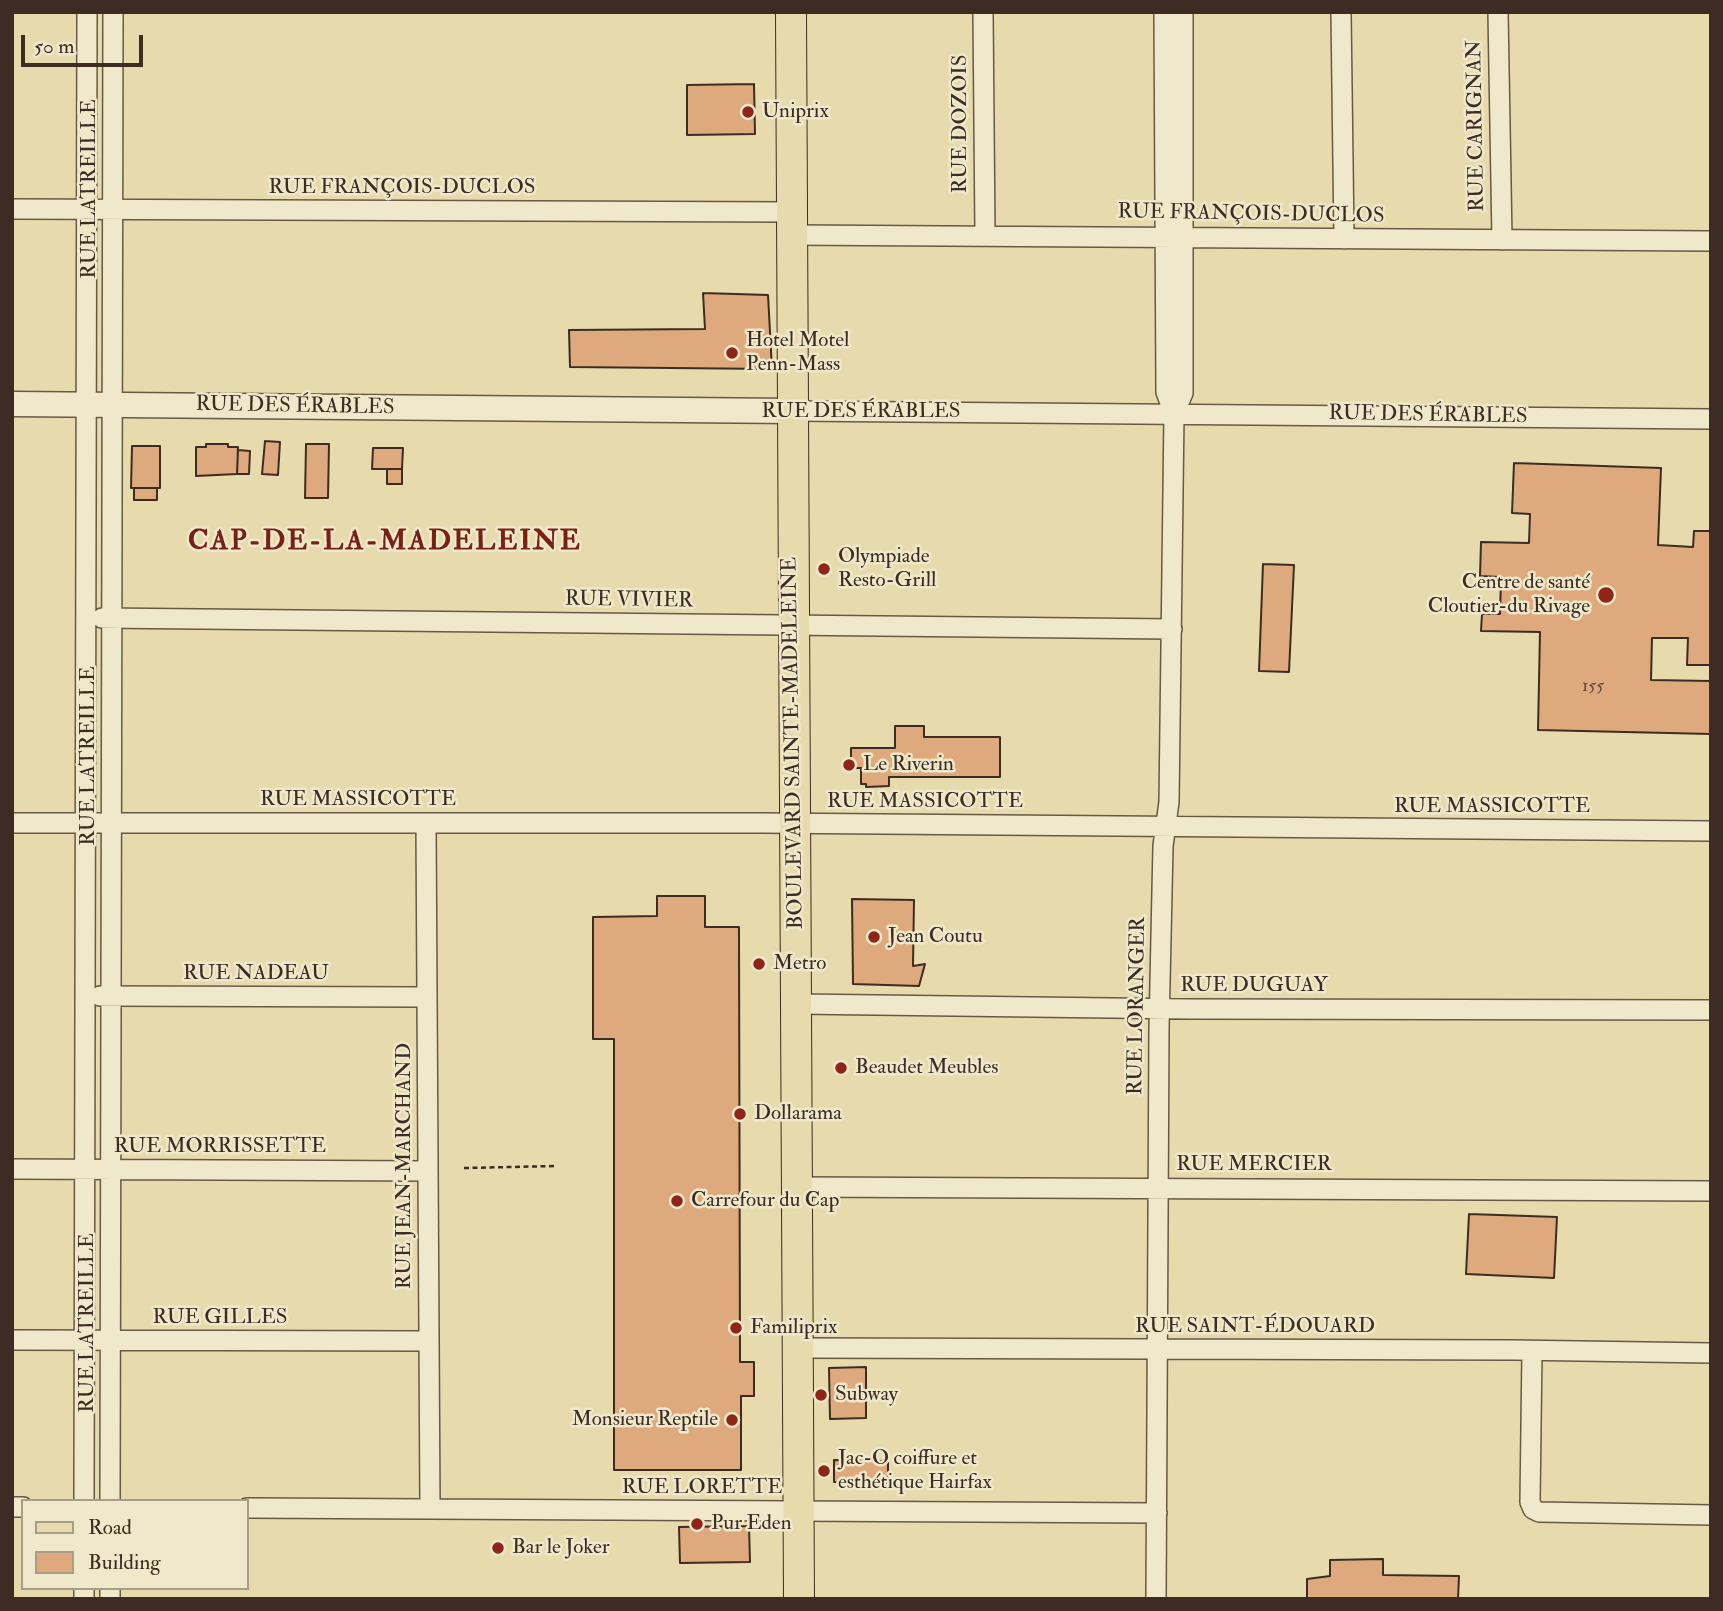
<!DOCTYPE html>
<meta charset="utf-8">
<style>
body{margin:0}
#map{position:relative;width:1723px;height:1611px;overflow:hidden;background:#e7dbad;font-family:"IM FELL Double Pica",serif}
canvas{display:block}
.frame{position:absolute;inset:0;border:14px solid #3d2c23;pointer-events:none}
.legend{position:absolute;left:21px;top:1499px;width:228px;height:91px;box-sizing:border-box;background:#efe8ca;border:2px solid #a89d87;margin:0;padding:9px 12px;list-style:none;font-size:21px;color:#3d2c23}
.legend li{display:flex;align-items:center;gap:14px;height:35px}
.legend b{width:35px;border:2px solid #a89d87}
.scale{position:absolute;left:21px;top:35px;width:122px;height:32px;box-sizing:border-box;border:4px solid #3d2c23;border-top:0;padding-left:9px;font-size:21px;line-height:24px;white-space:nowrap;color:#3d2c23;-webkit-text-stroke:5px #efe8ca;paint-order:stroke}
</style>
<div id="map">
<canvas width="1723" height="1611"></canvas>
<div class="frame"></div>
<ul class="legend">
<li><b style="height:9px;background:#e7dbad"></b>Road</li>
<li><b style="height:19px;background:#dea97c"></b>Building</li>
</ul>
<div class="scale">50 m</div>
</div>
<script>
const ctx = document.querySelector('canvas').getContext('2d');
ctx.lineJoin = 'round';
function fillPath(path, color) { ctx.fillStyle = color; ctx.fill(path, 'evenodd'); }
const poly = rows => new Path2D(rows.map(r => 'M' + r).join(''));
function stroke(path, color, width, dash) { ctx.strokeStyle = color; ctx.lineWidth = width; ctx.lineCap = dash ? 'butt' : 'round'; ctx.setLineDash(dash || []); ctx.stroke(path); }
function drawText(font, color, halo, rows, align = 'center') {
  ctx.font = font + ' "IM FELL Double Pica",serif'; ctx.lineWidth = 5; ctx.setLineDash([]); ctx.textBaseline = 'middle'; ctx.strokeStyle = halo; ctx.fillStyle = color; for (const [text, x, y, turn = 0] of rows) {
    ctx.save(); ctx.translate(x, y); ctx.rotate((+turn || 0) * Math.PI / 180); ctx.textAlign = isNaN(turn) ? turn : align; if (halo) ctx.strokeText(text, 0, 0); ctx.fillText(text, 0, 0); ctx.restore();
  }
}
const building = poly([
 [754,84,755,134,687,135,687,85,754,84],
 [703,293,768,295,772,369,570,367,569,330,705,329,703,293],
 [265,441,280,442,278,475,262,474,265,441],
 [206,444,228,444,228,447,238,447,237,474,196,476,196,447,206,447,206,444],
 [306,444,329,444,328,498,305,498,306,444],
 [132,446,160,446,160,488,131,488,132,446],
 [373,448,403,448,402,469,372,469,373,448],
 [238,450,250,451,249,474,237,474,238,450],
 [1514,463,1661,468,1658,545,1693,547,1694,531,1711,531,1711,665,1687,665,1688,638,1652,638,1651,680,1711,681,1711,734,1538,730,1540,632,1481,631,1482,614,1500,614,1501,577,1480,576,1481,542,1529,543,1530,514,1512,513,1514,463],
 [387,469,402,469,402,484,387,484,387,469],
 [134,488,157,488,157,500,134,500,134,488],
 [1263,564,1294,565,1289,672,1259,671,1263,564],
 [895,726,924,726,924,737,1000,737,1000,777,889,777,889,786,866,787,866,784,861,784,861,768,851,768,851,748,895,748,895,726],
 [657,896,705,896,705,927,739,927,740,1362,754,1362,754,1396,741,1396,741,1470,614,1470,614,1039,593,1039,593,917,657,916,657,896],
 [852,899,914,900,913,966,925,964,919,986,853,984,852,899],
 [1469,1214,1557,1217,1554,1278,1466,1274,1469,1214],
 [866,1367,866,1418,830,1419,829,1368,866,1367],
 [834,1460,888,1461,888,1483,834,1482,834,1460],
 [749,1526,750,1562,680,1563,679,1527,749,1526],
 [1383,1559,1383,1575,1459,1576,1458,1599,1307,1599,1307,1579,1330,1576,1330,1560,1383,1559]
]);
fillPath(building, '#dea97c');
stroke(building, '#3d2c23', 2);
const minor = poly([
 [983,12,985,235],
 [1164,12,1166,392,1174,414],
 [1341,12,1344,239],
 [1498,12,1502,240],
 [12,209,791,212],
 [791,235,1711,241],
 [793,411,1711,419],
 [102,618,1172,629],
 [12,823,762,823,1711,831],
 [426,823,430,1509],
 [100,996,426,997],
 [797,1004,1189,1009,1711,1010],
 [12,1169,428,1171],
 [797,1187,1711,1191],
 [12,1340,428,1341],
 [798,1348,1513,1350,1711,1353],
 [1532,1351,1530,1502,1533,1509,1539,1512,1711,1515],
 [84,1501,87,12],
 [110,1501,113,12],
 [12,1507,23,1507],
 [247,1508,1157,1513],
 [84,1599,84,1588],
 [110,1599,110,1588],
 [1156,1599,1159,1028,1163,846,1169,802,1174,414,1183,393,1183,12]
]);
const tertiary = poly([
 [12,404,793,411]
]);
const primary = poly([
 [791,12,799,1599]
]);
stroke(minor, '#685846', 22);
stroke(tertiary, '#685846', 27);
stroke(primary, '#3d2c23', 32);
stroke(poly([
 [464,1168,556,1166]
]), '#3d2c23', 2.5, [5, 3.5]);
stroke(minor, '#efe8ca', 19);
stroke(tertiary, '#efe8ca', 24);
stroke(primary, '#e7dbad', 30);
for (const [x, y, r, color] of [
 [748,112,7,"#8f2418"],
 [732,353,7,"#8f2418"],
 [824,569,7,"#8f2418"],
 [1606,595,9,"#8f2418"],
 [849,765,7,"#8f2418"],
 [874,937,7,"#8f2418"],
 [759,964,7,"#8f2418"],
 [841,1068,7,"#8f2418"],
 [740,1114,7,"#8f2418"],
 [677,1201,7,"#8f2418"],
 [736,1328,7,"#8f2418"],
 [821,1395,7,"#8f2418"],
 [732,1420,7,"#8f2418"],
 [824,1471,7,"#8f2418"],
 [697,1524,7,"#8f2418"],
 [498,1548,7,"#8f2418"]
]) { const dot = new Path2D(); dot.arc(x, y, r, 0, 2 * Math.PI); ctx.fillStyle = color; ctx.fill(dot); stroke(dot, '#efe8ca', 2.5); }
drawText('18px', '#654b39', null, [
 ["155",1593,687]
]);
drawText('21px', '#3d2c23', '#efe8ca', [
 ["Uniprix",762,112],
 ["Hotel Motel",746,341],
 ["Penn-Mass",746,365],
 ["Olympiade",838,557],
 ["Resto-Grill",838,581],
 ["Centre de santé",1590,583,"right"],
 ["Cloutier-du Rivage",1590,607,"right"],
 ["Le Riverin",863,765],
 ["Jean Coutu",888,937],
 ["Metro",773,964],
 ["Beaudet Meubles",855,1068],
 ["Dollarama",754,1114],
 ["Carrefour du Cap",691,1201],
 ["Familiprix",750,1328],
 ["Subway",835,1395],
 ["Monsieur Reptile",718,1420,"right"],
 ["Jac-O coiffure et",838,1459],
 ["esthétique Hairfax",838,1483],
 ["Pur Eden",711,1524],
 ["Bar le Joker",512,1548]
], 'left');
drawText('21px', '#3d2c23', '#efe8ca', [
 ["RUE DOZOIS",961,124,-90],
 ["RUE CARIGNAN",1477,126,-91],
 ["RUE FRANÇOIS-DUCLOS",402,188],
 ["RUE LATREILLE",90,189,-90],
 ["RUE FRANÇOIS-DUCLOS",1251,215,1],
 ["RUE DES ÉRABLES",295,407,1],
 ["RUE DES ÉRABLES",861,412],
 ["RUE DES ÉRABLES",1428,416,1],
 ["RUE VIVIER",629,601,1],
 ["BOULEVARD SAINTE-MADELEINE",794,743,-91],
 ["RUE LATREILLE",89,756,-90],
 ["RUE MASSICOTTE",358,800],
 ["RUE MASSICOTTE",925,802],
 ["RUE MASSICOTTE",1492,807],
 ["RUE NADEAU",256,974],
 ["RUE DUGUAY",1254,986],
 ["RUE LORANGER",1138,1006,-89],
 ["RUE MORRISSETTE",220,1147],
 ["RUE MERCIER",1254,1165],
 ["RUE JEAN-MARCHAND",405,1166,-90],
 ["RUE GILLES",220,1318],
 ["RUE LATREILLE",88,1323,-90],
 ["RUE SAINT-ÉDOUARD",1255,1327],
 ["RUE LORETTE",702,1488]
]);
ctx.letterSpacing = '2px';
drawText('bold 28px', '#7a1f14', '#efe8ca', [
 ["CAP-DE-LA-MADELEINE",385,543]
]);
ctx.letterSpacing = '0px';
</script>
